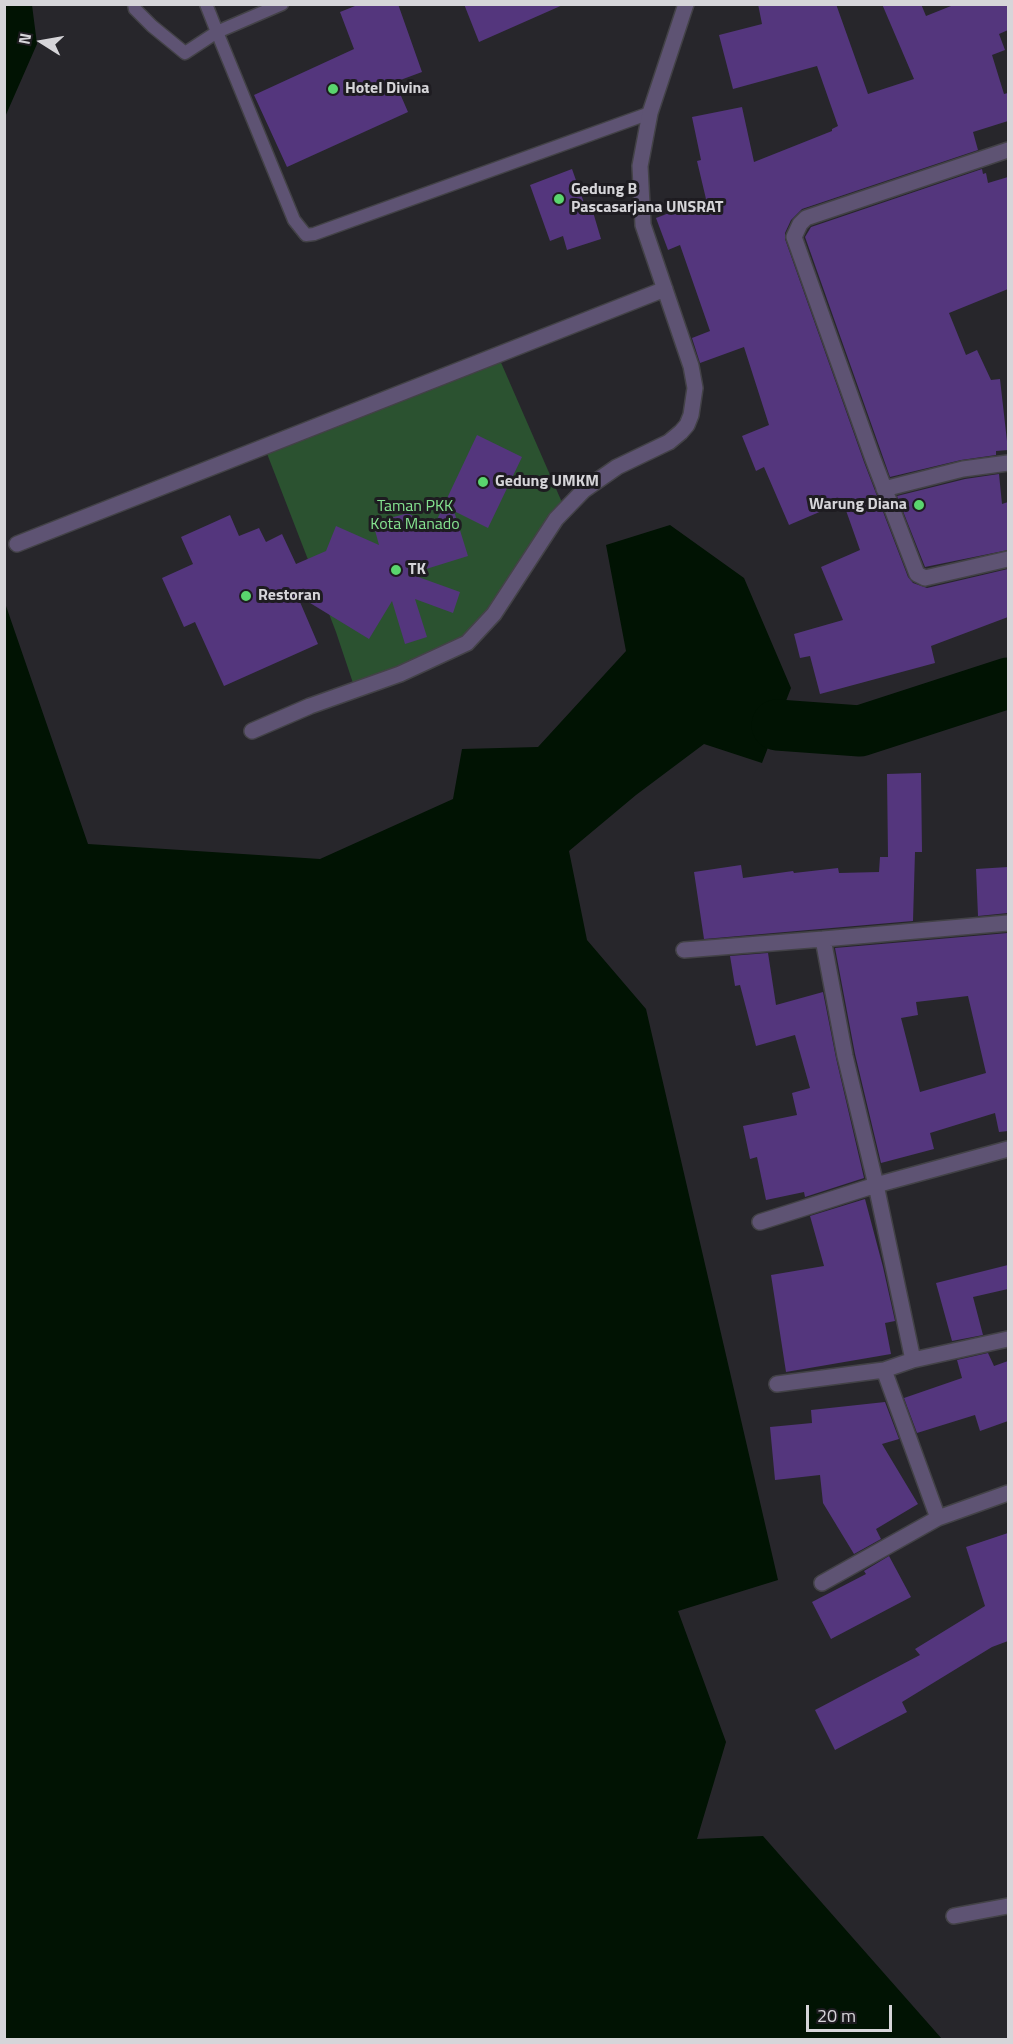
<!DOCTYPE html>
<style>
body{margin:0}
#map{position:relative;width:1013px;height:2044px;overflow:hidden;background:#27262b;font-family:"Titillium Web",sans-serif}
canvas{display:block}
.frame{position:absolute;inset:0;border:6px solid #d6d5d9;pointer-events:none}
.north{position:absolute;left:12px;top:12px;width:60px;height:60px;-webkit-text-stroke:4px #1e1c21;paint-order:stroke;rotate:281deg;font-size:16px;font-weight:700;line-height:24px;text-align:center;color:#d6d5d9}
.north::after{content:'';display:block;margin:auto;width:21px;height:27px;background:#d6d5d9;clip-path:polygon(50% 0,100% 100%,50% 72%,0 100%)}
.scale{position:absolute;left:806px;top:2005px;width:86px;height:27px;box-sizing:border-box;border:3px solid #d6d5d9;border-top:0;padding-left:8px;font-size:18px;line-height:21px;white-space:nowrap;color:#d6d5d9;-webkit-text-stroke:4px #1e1c21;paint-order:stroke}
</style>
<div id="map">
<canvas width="1013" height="2044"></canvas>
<div class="frame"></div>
<div class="north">N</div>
<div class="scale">20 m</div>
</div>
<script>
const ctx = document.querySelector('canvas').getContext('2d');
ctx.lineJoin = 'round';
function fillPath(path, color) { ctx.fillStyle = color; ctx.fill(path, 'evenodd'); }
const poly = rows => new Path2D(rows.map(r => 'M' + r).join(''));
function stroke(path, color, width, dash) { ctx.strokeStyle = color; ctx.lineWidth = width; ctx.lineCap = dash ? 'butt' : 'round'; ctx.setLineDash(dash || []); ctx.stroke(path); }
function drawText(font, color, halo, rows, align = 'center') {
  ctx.font = font + ' "Titillium Web",sans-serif'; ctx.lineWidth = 6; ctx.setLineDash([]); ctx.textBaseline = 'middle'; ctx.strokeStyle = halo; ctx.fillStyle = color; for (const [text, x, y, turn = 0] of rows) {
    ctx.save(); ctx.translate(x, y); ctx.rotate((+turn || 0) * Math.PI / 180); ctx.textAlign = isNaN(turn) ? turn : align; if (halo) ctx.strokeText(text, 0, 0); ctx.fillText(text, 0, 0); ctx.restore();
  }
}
fillPath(poly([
 [499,358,564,507,501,597,465,639,354,686,336,632,266,451]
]), '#2b5230');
fillPath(poly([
 [5,4,32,5,37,44,5,117],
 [670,525,744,578,791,688,762,763,704,744,636,795,569,851,587,940,646,1009,778,1580,678,1611,726,1742,697,1839,763,1836,942,2039,5,2039,5,603,88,844,320,859,453,799,462,749,538,747,626,651,606,545]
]), '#011303');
stroke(poly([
 [777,725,860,731,1008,683]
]), '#011303', 51);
fillPath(poly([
 [360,4,398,4,422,72,395,82,408,112,287,167,254,95,354,49,340,12],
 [464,4,565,4,479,42],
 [758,4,836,4,868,94,914,79,882,4,921,4,926,16,956,4,1008,4,1008,30,999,34,1005,50,992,55,1004,94,1008,93,1008,121,973,132,978,150,802,209,791,220,785,233,785,239,864,462,908,577,913,583,927,588,1008,569,1008,617,931,646,935,663,820,694,810,656,800,658,794,634,843,620,821,567,860,550,843,502,789,525,764,467,756,471,742,436,769,425,744,347,700,363,692,338,710,331,680,245,668,250,656,218,706,199,697,161,701,160,692,117,742,107,754,162,832,131,832,129,838,126,817,66,733,89,719,35,762,24],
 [572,169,588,214,593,212,601,239,567,250,563,236,550,241,530,185],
 [982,169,983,174,986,173,988,183,1008,177,1008,289,949,313,966,355,977,350,991,380,1000,379,1008,450,996,451,996,455,961,460,890,477,805,237,811,227],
 [477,435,522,457,488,528,454,511,468,556,410,574,460,592,453,613,415,599,427,637,405,644,392,601,369,639,297,595,318,644,224,686,195,622,184,627,162,578,193,564,181,537,230,515,239,536,259,528,266,542,282,534,296,564,326,551,336,526,379,545,373,523,408,513,433,528],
 [999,474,1002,504,1008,502,1008,550,925,567,897,496,965,479],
 [921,773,922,852,915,852,913,921,704,939,694,872,741,865,743,878,793,871,794,873,838,868,839,873,879,872,880,857,888,857,887,774],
 [1008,867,1008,913,978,916,976,869],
 [1008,933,1008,1131,999,1132,995,1113,930,1133,934,1149,881,1163,855,1054,835,948],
 [968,996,986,1073,920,1092,901,1018,918,1015,916,1002],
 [768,953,776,1005,823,992,836,1058,864,1178,805,1197,804,1192,766,1200,757,1157,750,1159,743,1126,797,1115,792,1093,810,1088,795,1035,756,1046,740,985,735,986,730,956],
 [865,1199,883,1267,895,1321,885,1323,891,1354,786,1372,771,1275,824,1266,810,1216],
 [1008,1265,1008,1289,973,1297,983,1335,952,1341,936,1283],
 [988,1353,994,1366,1008,1361,1008,1421,980,1431,975,1415,917,1433,904,1398,962,1378,957,1360],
 [885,1402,899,1439,882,1444,918,1504,876,1529,881,1539,854,1554,823,1503,820,1475,775,1480,770,1427,812,1423,811,1410],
 [1008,1533,1008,1641,992,1647,902,1702,907,1712,835,1750,815,1710,920,1655,915,1649,985,1606,966,1547],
 [889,1556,911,1597,831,1639,812,1602,866,1574,864,1571]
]), '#54367d');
const service = poly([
 [134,4,135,9,152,26,185,53,217,32,294,220,306,235,314,234,650,113],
 [206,4,217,32,282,4]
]);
const minor = poly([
 [1008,150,806,218,800,224,794,237,873,459,917,574,925,578,1008,559],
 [884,489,963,469,1008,463],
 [17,544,665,289],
 [252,731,310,706,400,674,467,643,494,614,556,519,584,490,617,467,669,442,681,432,687,425,691,415,695,388,691,366,643,225,640,166,650,113,686,4],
 [684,950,823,939],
 [1008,1149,876,1185,913,1360,1008,1339],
 [760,1222,876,1185,845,1056,823,939,1008,923],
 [884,1370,938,1518],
 [777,1384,884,1370,913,1360],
 [822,1583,938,1518,1008,1493],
 [954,1916,1008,1906]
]);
stroke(service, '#434247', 15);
stroke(minor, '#434247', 18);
stroke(service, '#5e5373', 12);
stroke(minor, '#5e5373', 15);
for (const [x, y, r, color] of [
 [333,89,6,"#5ad56e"],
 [559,199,6,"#5ad56e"],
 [483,482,6,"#5ad56e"],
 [919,505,6,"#5ad56e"],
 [396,570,6,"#5ad56e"],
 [246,596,6,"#5ad56e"]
]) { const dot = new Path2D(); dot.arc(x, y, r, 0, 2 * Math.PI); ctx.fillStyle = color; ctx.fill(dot); stroke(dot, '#1e1c21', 2); }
drawText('bold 16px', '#d6d5d9', '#1e1c21', [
 ["Hotel Divina",345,89],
 ["Gedung B",571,190],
 ["Pascasarjana UNSRAT",571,208],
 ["Gedung UMKM",495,482],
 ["Warung Diana",907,505,"right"],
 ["TK",408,570],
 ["Restoran",258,596]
], 'left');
drawText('16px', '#85e390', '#1e1c21', [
 ["Taman PKK",415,507],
 ["Kota Manado",415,525]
]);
</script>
